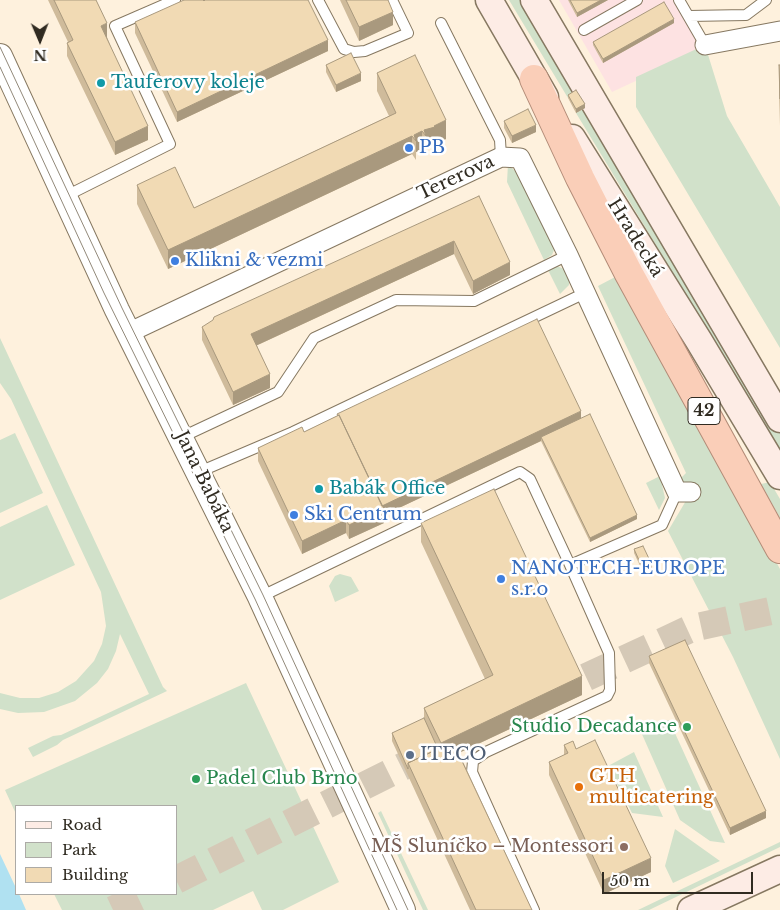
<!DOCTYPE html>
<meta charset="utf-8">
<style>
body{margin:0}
#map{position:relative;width:780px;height:910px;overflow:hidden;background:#fef1dd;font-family:"Libre Baskerville",serif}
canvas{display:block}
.legend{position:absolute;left:15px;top:805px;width:162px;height:90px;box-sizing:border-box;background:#fff;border:1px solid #acaaa6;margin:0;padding:6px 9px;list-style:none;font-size:15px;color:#302b21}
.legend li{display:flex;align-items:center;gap:10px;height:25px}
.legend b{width:25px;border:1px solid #acaaa6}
.north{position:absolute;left:15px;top:15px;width:50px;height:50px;-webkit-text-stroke:4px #fff;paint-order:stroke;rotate:179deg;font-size:14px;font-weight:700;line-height:20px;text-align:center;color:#302b21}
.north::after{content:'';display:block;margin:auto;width:18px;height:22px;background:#302b21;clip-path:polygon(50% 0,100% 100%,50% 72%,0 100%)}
.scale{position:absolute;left:602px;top:872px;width:151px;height:22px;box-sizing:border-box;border:2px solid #302b21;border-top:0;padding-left:6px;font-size:15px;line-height:18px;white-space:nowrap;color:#302b21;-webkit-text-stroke:4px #fff;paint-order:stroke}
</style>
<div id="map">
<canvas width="780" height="910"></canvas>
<ul class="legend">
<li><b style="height:6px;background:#fdece5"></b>Road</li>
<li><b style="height:14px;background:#d1e1ca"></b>Park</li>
<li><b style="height:14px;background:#f1dab4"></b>Building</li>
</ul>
<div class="north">N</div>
<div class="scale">50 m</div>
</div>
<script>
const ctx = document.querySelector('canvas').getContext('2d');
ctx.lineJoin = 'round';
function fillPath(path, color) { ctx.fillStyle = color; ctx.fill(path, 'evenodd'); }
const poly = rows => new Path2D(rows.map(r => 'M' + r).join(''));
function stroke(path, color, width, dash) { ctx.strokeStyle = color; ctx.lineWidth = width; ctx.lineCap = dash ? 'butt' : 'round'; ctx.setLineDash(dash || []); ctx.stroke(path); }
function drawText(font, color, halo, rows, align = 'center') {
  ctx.font = font + ' "Libre Baskerville",serif'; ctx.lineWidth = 5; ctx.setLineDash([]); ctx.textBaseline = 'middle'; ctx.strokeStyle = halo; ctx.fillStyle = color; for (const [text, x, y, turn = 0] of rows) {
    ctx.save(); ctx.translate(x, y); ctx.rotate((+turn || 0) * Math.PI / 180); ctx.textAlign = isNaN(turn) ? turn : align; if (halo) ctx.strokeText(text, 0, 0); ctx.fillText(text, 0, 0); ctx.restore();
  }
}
fillPath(poly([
 [559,0,673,0,702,50,612,92]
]), '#fde2e2');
fillPath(poly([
 [509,0,521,0,576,94,568,98],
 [705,45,727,116,780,207,780,348,636,107,636,77],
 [585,108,780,431,780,450,576,113],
 [508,164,522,178,554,250,552,255,544,260,507,182],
 [557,266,564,269,569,279,569,285,560,294,548,270],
 [619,275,780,569,780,759,733,657,668,531,687,499,685,484,681,478,686,473,598,286],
 [0,338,163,687,167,691,63,740,57,745,33,757,28,748,53,736,61,735,149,694,120,634,116,651,108,669,97,683,75,701,44,712,18,713,0,709,0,693,20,698,39,698,58,692,76,681,94,661,102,644,106,626,101,592,11,399,0,383],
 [15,433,43,493,0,513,0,440],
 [660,476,665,498,659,510,646,483],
 [770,482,780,499,780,518,761,484],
 [47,505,75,565,0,600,0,527],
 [340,574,351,577,359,591,335,602,329,586,335,576],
 [246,683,339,882,283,910,262,910,253,891,213,910,62,910,54,894,176,894,176,806,16,806,16,814,5,790],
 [669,720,725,843,710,841,680,820,641,732],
 [634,752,663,817,632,813,608,766],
 [381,811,428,910,423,910,378,813],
 [675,829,720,861,673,883,665,866],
 [780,842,780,847,649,910,638,910]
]), '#d1e1ca');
fillPath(poly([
 [0,854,16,888,16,894,19,894,26,910,0,910]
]), '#b0e1f1');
stroke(poly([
 [548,695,692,628,780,609],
 [176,880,438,749],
 [113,910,147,894]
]), '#d5c9b7', 28, [28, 14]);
const service = poly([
 [318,0,344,49,354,52,365,51,408,33,392,0],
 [679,0,705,45],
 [689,16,746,15,766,0],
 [441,23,500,140,501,157],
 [584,30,637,0],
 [64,197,170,144,115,26,175,0],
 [182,437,278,392,314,338,396,300,474,301,568,255],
 [199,472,293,432,585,293],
 [260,597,520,472,530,479,570,565,662,525,677,492],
 [534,910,472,772,473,761,486,752,607,696,610,690,609,653,570,565]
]);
const minor = poly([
 [705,45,780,31],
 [128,333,501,157,520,158,568,255,677,492,691,492]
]);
const tertiary = poly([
 [0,56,117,310,260,597,403,910]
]);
const secondary = poly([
 [489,0,545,97],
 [534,0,780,419],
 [572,138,699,341,780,476],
 [691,910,780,869]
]);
const trunk = poly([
 [534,79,580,178,628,272,780,549]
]);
stroke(service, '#867861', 12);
stroke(minor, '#867861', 21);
stroke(tertiary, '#867861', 26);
stroke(secondary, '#867861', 29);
stroke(trunk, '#b38c78', 30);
stroke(service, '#fff', 10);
stroke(minor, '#fff', 19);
stroke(tertiary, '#fff', 24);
stroke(secondary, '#fdece5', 26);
stroke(trunk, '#faceb8', 28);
stroke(poly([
 [0,47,122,308,263,595,408,910],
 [0,67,104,293,255,599,397,910]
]), '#92897a', 1);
fillPath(poly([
 [48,0,96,0,107,37,148,140,115,155,67,56,67,43,68,42],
 [340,0,388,0,393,25,359,41],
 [568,0,608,0,577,17],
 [204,1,328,51,177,122,135,33,135,22],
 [674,23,603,63,593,45,593,42],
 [326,65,361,81,336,92,326,72],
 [779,65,780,65,780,126,779,93],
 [377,73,446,139,435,144,435,146,426,148,426,154,422,150,416,152,416,160,412,154,168,269,137,204,137,185,194,208,389,116,377,91],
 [568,95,585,108,576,113,568,98],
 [504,121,536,132,512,143,504,128],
 [479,196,510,275,473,294,454,254,260,344,257,345,270,388,233,405,202,340,202,327],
 [337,414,581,418,637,519,590,542,541,441,384,515,384,523,349,539,346,533,302,554,258,461,258,448,304,432,337,416],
 [421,523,582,695,459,753,532,910,470,910,392,741,392,733,424,719,424,708,485,679,421,542],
 [634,549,652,568,643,572,634,553],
 [649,656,766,818,730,835,649,663],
 [564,745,576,749,651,872,604,894,549,775,549,762,564,755]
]), '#cfbb9b');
fillPath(poly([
 [601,0,608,0,577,17,577,13],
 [393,12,393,25,359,41,359,27],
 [674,19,674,23,603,63,603,59],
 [107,23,107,37,101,39,101,26],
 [328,40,328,51,177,122,177,112],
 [361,73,361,81,336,92,336,85],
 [585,104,585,108,576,113,576,109],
 [446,120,446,139,435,144,435,146,426,148,426,136,424,130],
 [536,125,536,132,512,143,512,136],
 [148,126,148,140,115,155,115,142],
 [422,131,422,150,416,152,416,141,414,135],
 [412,136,412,154,168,269,168,250],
 [454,241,454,254,251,348,251,334],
 [510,262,510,275,473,294,473,281],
 [270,374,270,388,233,405,233,392],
 [581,411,581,422,541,437,541,441,384,515,384,523,349,539,349,525,381,506],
 [637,515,637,519,590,542,590,538],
 [346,520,346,533,302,554,302,541],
 [652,565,652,568,643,572,643,569],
 [582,676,582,695,414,774,441,754,441,743],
 [766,811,766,818,730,835,730,828],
 [651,858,651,872,604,894,604,880]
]), '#a9997e');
const building = poly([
 [54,0,96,0,107,23,101,26,148,126,115,142,67,43,73,40,54,0],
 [184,0,203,0,204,1,205,0,308,0,328,40,177,112,135,22,184,0],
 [346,0,388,0,393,12,359,27,346,0],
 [570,0,601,0,577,13,570,0],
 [664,2,674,19,603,59,593,42,664,2],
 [351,53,361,73,336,85,326,65,351,53],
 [415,55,446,120,434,126,435,127,424,130,426,136,422,131,414,135,416,141,412,136,168,250,137,185,175,167,194,208,396,113,377,73,415,55],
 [779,65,780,65,780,99,779,65],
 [576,90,585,104,576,109,568,95,576,90],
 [528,109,536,125,512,136,504,121,528,109],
 [479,196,510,262,473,281,454,241,260,330,251,334,270,374,233,392,202,327,213,320,214,317,479,196],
 [537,319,581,411,382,506,339,415,338,416,337,414,537,319],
 [590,414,637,515,590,538,541,437,590,414],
 [339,415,384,509,349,525,346,520,302,541,258,448,302,427,304,432,339,415],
 [494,489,582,676,441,743,424,708,493,675,421,523,494,489],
 [643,546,652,565,643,569,634,549,643,546],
 [685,640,766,811,730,828,649,656,685,640],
 [424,718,438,749,408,763,408,769,392,733,424,718],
 [595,740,651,858,604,880,549,762,568,753,564,745,573,741,576,749,595,740],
 [453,742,532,910,476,910,408,763,453,742]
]);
fillPath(building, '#f1dab4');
stroke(building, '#a9997e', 1);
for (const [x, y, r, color] of [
 [101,83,5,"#0f9aa8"],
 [409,148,5,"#3f7fe0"],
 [175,261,5,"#3f7fe0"],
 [319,489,5,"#0f9aa8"],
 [294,515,5,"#3f7fe0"],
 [501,579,5,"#3f7fe0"],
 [687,727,5,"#2e9e5b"],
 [410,755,5,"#5c6f8a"],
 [196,779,5,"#2e9e5b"],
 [579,787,5,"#e8710a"],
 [624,847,5,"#8d6e63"]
]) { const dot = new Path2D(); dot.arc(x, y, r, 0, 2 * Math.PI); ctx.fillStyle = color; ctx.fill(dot); stroke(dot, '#fff', 2); }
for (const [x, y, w] of [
 [704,411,32]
]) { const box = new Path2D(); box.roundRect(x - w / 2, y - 13.5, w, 27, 4); ctx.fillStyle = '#fff'; ctx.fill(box); stroke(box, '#302b21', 1); }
drawText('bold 16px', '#302b21', null, [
 ["42",704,411]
]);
drawText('18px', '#0d838f', '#fff', [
 ["Tauferovy koleje",111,83],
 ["Babák Office",329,489]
], 'left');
drawText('18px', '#366cbe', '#fff', [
 ["PB",419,148],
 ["Klikni & vezmi",185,261],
 ["Ski Centrum",304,515],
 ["NANOTECH-EUROPE",511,569],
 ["s.r.o",511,590]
], 'left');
drawText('18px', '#302b21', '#fff', [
 ["Tererova",456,178,-25],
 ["Hradecká",635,238,58],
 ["Jana Babáka",204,482,64]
]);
drawText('18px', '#27864d', '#fff', [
 ["Studio Decadance",677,727],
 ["Padel Club Brno",206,779,"left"]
], 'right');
drawText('18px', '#4e5e75', '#fff', [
 ["ITECO",420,755]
], 'left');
drawText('18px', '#c56008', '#fff', [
 ["GTH",589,777],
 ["multicatering",589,798]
], 'left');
drawText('18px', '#785e54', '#fff', [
 ["MŠ Sluníčko – Montessori",614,847]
], 'right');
</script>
